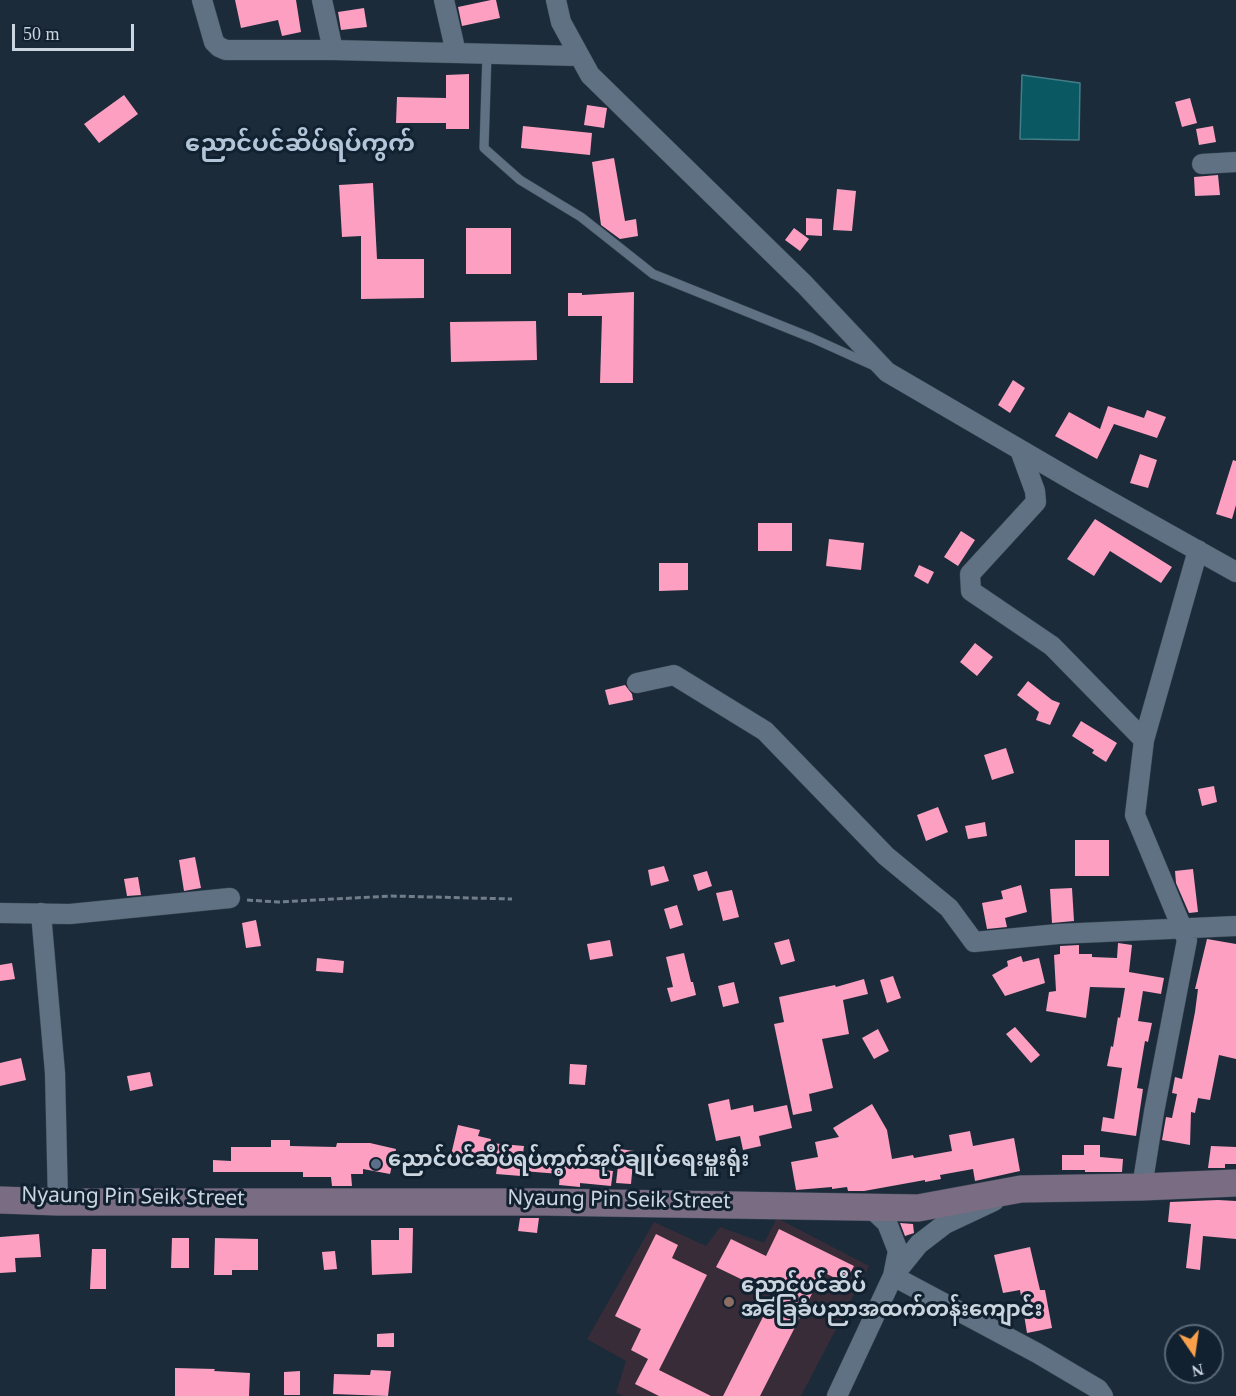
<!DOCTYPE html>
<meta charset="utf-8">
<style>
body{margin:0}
#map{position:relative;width:1236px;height:1396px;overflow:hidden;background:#1b2b3a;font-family:Georgia,serif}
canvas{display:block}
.north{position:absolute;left:1164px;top:1324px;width:60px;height:60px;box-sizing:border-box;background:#122130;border:2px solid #5c6976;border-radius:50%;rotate:167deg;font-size:16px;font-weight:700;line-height:24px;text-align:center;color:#cbd5df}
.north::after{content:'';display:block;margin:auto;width:21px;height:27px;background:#f8a14a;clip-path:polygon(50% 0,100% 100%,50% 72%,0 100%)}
.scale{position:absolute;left:12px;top:24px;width:122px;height:27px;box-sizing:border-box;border:3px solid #cbd5df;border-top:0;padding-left:8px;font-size:18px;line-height:21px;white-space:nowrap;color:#cbd5df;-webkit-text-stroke:4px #122130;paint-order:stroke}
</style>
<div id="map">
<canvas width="1236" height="1396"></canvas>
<div class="north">N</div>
<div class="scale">50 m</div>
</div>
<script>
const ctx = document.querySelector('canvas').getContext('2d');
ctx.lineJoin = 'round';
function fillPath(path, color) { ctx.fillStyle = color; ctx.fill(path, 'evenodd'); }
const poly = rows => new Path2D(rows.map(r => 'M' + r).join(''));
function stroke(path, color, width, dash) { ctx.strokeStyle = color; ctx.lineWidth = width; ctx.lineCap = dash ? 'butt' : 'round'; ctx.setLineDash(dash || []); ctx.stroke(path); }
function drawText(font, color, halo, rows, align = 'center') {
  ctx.font = font + ' Georgia,"Noto Sans Myanmar",serif'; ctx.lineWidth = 6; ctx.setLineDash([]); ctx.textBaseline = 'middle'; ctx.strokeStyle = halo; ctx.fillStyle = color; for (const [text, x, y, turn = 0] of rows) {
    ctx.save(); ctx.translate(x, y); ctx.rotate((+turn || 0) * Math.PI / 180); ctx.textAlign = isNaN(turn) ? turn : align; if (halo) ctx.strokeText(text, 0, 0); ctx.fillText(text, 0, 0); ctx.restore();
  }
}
fillPath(poly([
 [777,1218,869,1266,801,1396,623,1396,616,1393,626,1361,587,1339,654,1222,706,1246,720,1227,764,1243]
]), '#392c39');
const water = poly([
 [1022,75,1080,83,1079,140,1020,139,1022,75]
]);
fillPath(water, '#095862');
stroke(water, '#437e88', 1.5);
fillPath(poly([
 [235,0,296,0,301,32,282,36,278,20,241,28],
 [491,0,496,0,500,18,462,26,458,7],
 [364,8,367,27,341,30,338,12],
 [469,74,469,129,446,129,446,123,396,123,397,97,446,98,446,75],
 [124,95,138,114,99,143,84,124],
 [1190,98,1197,123,1182,127,1175,102],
 [587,105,607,108,604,128,584,125],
 [523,126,592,133,590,155,521,148],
 [1213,126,1216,142,1199,145,1196,129],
 [614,158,625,221,636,219,638,236,620,239,601,225,592,162],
 [1218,175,1220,195,1195,196,1194,177],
 [373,183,377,259,424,259,424,298,361,299,361,236,342,237,339,185],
 [837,189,856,191,852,231,833,230],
 [806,218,822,219,822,236,806,235],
 [466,228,511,228,511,274,466,274],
 [794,228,809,239,800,251,785,240],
 [634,292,633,383,600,383,602,316,568,316,568,293,582,293,582,295],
 [536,321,537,360,451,362,450,322],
 [1013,380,1025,388,1010,413,998,405],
 [1108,406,1144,418,1147,410,1166,417,1157,438,1114,424,1097,459,1055,436,1069,412,1100,429],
 [1140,454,1157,460,1148,488,1130,483],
 [1233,460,1236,461,1236,505,1232,519,1216,514],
 [1095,519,1172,567,1161,583,1110,551,1094,576,1067,559],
 [758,523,792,523,792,551,758,551],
 [961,531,975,540,958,566,944,557],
 [829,539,864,543,861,570,826,566],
 [659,563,688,563,688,590,659,591],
 [919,565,934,572,928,584,914,576],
 [975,643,993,657,977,676,960,662],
 [1028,681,1052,700,1060,703,1050,725,1036,720,1039,712,1017,695],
 [625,685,632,694,633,700,609,705,605,690],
 [1081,721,1117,743,1106,762,1092,753,1094,750,1072,736],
 [1006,748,1014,773,992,780,984,755],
 [1214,786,1217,802,1202,806,1198,789],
 [938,807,948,832,926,841,917,815],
 [985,822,987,836,968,839,965,826],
 [1075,840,1109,840,1109,876,1075,876],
 [195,857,201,888,184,891,179,860],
 [664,866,669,881,651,886,648,870],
 [1193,869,1198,912,1189,913,1176,883,1175,871],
 [707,871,712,886,698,891,693,875],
 [138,877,141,895,127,896,124,879],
 [1021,885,1027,912,1005,918,1007,927,987,929,982,903,1003,899,1001,891],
 [1072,888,1074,921,1052,923,1050,889],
 [732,890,739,917,723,921,716,893],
 [677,905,683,925,670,929,664,909],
 [256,920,261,946,246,948,242,923],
 [789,939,795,961,781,965,774,943],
 [1207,939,1236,944,1236,1059,1219,1055,1210,1100,1198,1098,1195,1113,1191,1112,1190,1145,1162,1140,1166,1117,1172,1118,1177,1094,1172,1093,1175,1077,1182,1079,1195,1012,1198,989,1195,989],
 [610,940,613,956,590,960,587,944],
 [1118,943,1132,945,1129,972,1164,978,1161,994,1143,991,1138,1021,1152,1023,1148,1042,1145,1041,1137,1088,1143,1089,1136,1136,1101,1131,1103,1117,1114,1119,1122,1068,1107,1066,1111,1046,1113,1047,1118,1017,1120,1018,1125,988,1090,987,1086,1018,1046,1011,1049,992,1056,991,1054,955,1060,954,1060,946,1079,945,1079,954,1092,954,1092,957,1117,958],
 [684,953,691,982,693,982,696,995,671,1002,667,988,673,987,666,957],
 [1021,956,1023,962,1039,958,1045,983,1005,996,992,975,1008,966,1007,961],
 [317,958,344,961,343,973,316,971],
 [12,963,15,979,0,981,0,965],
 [893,976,901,998,887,1003,880,980],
 [864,979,868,994,843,1000,849,1034,822,1039,833,1088,809,1094,812,1111,793,1115,774,1024,784,1022,779,997,835,985,836,987],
 [734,982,739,1003,723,1007,718,986],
 [1015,1027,1040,1055,1031,1063,1006,1034],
 [878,1029,889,1051,874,1059,862,1038],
 [21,1058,26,1080,0,1086,0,1063],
 [570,1064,587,1065,585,1085,569,1084],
 [150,1072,153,1086,130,1091,127,1076],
 [729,1099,731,1110,753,1105,754,1112,787,1105,792,1128,759,1136,761,1146,743,1150,740,1136,716,1141,708,1104],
 [872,1104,887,1130,892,1159,913,1155,914,1158,952,1151,949,1135,970,1131,973,1146,1014,1138,1020,1171,975,1181,973,1169,940,1175,941,1179,925,1182,925,1180,864,1191,848,1191,847,1187,832,1189,832,1187,796,1190,791,1162,818,1157,815,1142,839,1137,833,1128],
 [458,1125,480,1130,478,1136,491,1139,490,1143,524,1146,523,1154,582,1159,582,1168,613,1171,611,1186,580,1183,580,1187,559,1185,560,1174,522,1171,521,1176,496,1174,498,1160,474,1155,473,1160,451,1155],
 [271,1140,290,1140,290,1146,336,1147,337,1143,370,1143,396,1149,390,1174,363,1169,363,1174,351,1174,352,1186,332,1186,331,1177,303,1177,303,1172,213,1172,213,1160,231,1161,231,1147,271,1147],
 [1084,1145,1100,1145,1100,1157,1123,1159,1122,1172,1085,1172,1085,1170,1062,1170,1062,1155,1084,1155],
 [1211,1146,1236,1147,1236,1164,1225,1164,1225,1168,1208,1168],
 [620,1149,634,1151,631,1184,616,1183],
 [1218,1200,1236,1201,1236,1239,1203,1236,1200,1270,1186,1268,1191,1224,1168,1222,1170,1202],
 [520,1218,539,1218,537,1233,518,1231],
 [900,1223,913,1224,914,1233,905,1236],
 [399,1228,413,1228,412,1273,372,1275,371,1240,399,1240],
 [779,1229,854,1266,845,1283,823,1272,760,1396,723,1396,774,1295,716,1267,731,1239,766,1256],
 [39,1234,41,1257,15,1258,16,1272,0,1273,0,1237],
 [656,1234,678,1245,672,1258,707,1275,659,1370,711,1396,659,1396,635,1384,648,1359,631,1350,641,1329,615,1316],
 [172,1238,189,1238,189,1268,171,1268],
 [215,1238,258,1239,258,1270,232,1270,232,1275,214,1275],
 [1030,1247,1040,1290,1045,1290,1052,1328,1027,1333,1020,1290,1003,1293,994,1255],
 [92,1249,106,1249,106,1289,90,1289],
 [335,1251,337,1269,324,1270,322,1252],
 [394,1333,394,1347,377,1347,377,1334],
 [175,1368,215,1369,214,1371,250,1373,249,1396,175,1396],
 [371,1370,391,1371,388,1396,333,1394,334,1374,370,1375],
 [300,1371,300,1395,284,1395,284,1372]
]), '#fc9fc0');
const lane = poly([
 [487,54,484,148,520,180,581,217,653,274,812,338,874,366]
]);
const street = poly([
 [202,0,214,42,219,47,226,50,333,50,579,56],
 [322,0,333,50],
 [444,0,456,53],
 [556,0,561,22,590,75,805,285,887,372,1079,484,1236,572],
 [1202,164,1236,162],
 [1020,450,1035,491,1036,502,970,574,971,591,1052,646,1144,740],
 [637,683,674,675,765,731,886,856,949,908,974,942,1058,934,1236,926],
 [0,913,70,914,230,898],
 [41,913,55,1073,58,1202],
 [1142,1187,1154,1112,1187,940,1135,815,1144,740,1198,550],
 [871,1208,887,1223,898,1251,893,1276,1037,1353,1098,1389,1103,1396],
 [837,1396,893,1276,919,1244,945,1224,994,1201]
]);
const secondary = poly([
 [0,1200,58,1202,543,1202,918,1208,1021,1189,1142,1187,1236,1183]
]);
stroke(lane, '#384552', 10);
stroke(street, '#384552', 21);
stroke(secondary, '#384552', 28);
stroke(poly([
 [247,900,278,902,391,896,512,899]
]), '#717e8a', 3, [6, 3]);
stroke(lane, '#5f7182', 9);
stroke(street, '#5f7182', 20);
stroke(secondary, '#7a6d83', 27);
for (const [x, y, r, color] of [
 [376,1164,6,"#5c6f8a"],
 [729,1302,6,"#8d6e63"]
]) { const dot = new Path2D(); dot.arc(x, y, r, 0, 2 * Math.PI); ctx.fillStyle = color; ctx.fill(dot); stroke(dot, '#122130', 2); }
drawText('bold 21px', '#cbd5df', '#122130', [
 ["ညောင်ပင်ဆိပ်ရပ်ကွက်အုပ်ချုပ်ရေးမှူးရုံး",388,1164],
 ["ညောင်ပင်ဆိပ်",741,1290],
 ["အခြေခံပညာအထက်တန်းကျောင်း",741,1314]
], 'left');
drawText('21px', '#cbd5df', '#122130', [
 ["Nyaung Pin Seik Street",133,1201,1],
 ["Nyaung Pin Seik Street",619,1204,1]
]);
drawText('bold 24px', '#b2c5d9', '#122130', [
 ["ညောင်ပင်ဆိပ်ရပ်ကွက်",300,148]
]);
</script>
